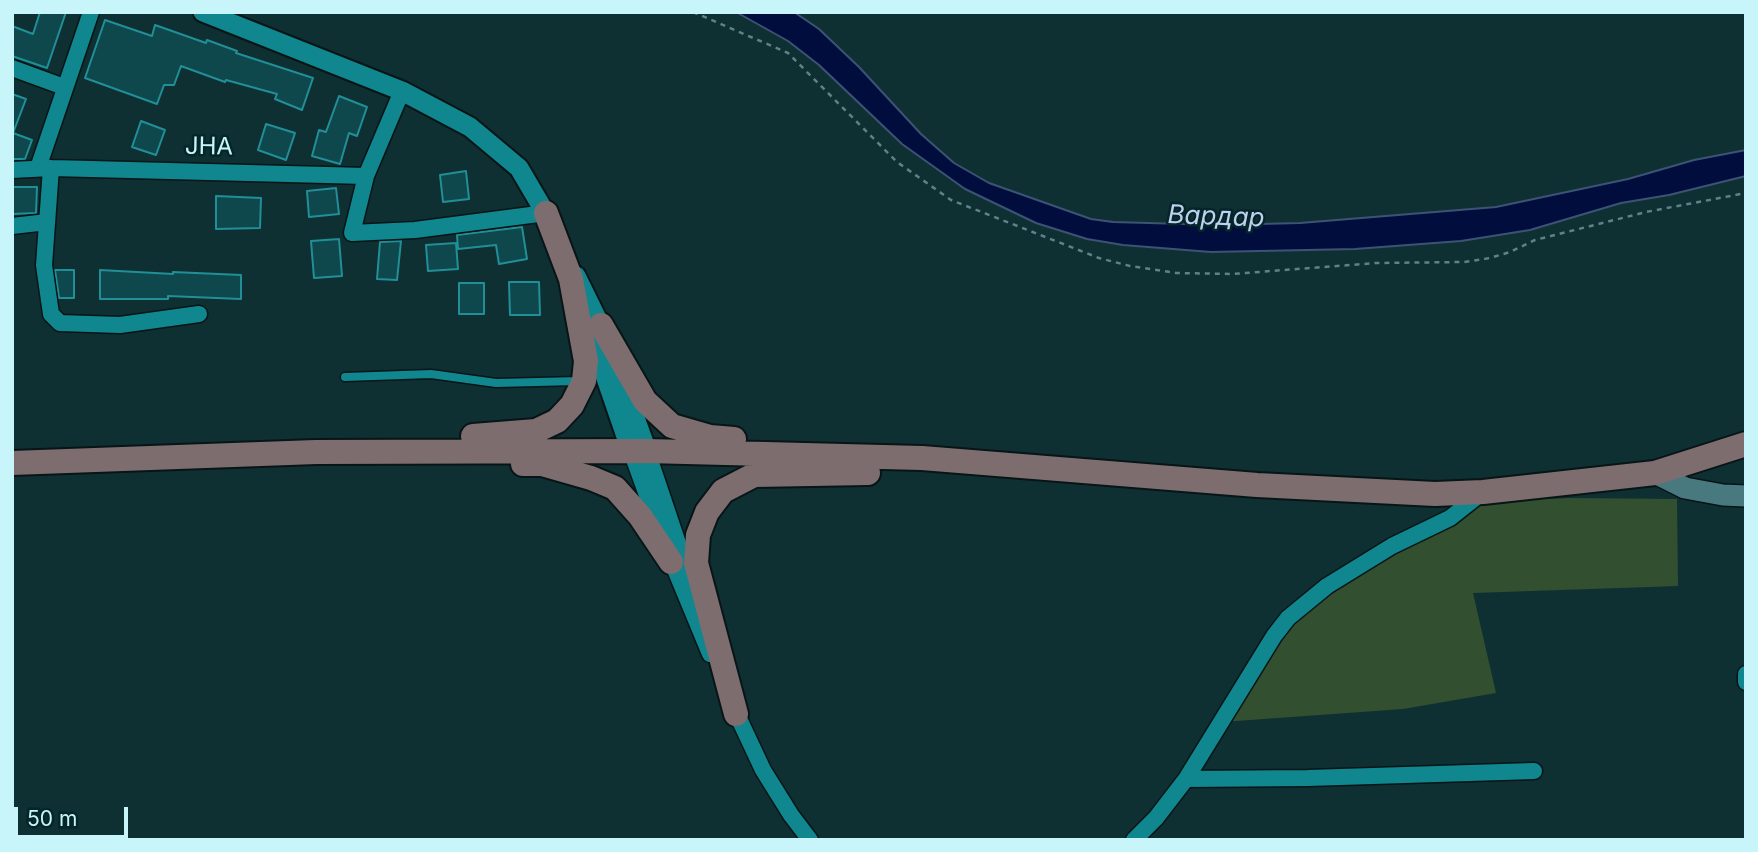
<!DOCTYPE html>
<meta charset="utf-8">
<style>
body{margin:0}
#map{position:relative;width:1758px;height:852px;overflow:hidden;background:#0f3032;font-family:Inter,sans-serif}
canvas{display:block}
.frame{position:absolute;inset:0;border:14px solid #c7f5f9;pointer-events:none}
.scale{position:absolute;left:14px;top:807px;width:114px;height:32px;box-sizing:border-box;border:4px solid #c7f5f9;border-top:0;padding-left:9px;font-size:21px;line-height:24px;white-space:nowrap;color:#c7f5f9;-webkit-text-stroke:5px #052628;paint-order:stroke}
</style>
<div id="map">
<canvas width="1758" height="852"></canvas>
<div class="frame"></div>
<div class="scale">50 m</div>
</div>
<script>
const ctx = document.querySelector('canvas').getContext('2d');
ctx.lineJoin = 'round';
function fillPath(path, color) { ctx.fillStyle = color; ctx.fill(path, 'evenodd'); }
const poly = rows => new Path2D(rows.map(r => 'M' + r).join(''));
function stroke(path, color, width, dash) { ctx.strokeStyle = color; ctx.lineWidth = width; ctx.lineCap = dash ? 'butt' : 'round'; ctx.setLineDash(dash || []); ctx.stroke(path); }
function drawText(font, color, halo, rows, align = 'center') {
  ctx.font = font + ' Inter,sans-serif'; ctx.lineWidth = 5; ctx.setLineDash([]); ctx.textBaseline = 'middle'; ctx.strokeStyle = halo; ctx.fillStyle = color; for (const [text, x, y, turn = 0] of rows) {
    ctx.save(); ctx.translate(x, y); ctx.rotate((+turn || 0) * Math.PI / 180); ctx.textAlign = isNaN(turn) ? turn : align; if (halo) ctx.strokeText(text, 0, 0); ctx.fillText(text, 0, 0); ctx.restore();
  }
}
fillPath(poly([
 [1571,498,1677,499,1678,586,1473,593,1496,693,1403,709,1222,722,1288,618,1450,518,1490,501]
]), '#325030');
const water = poly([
 [736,12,794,12,819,29,859,67,921,134,954,163,989,183,1091,219,1113,222,1219,225,1300,223,1496,207,1628,179,1694,160,1746,150,1746,176,1669,195,1621,203,1530,230,1461,241,1355,249,1211,252,1123,245,1087,239,1036,223,965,189,902,144,819,65,788,41,736,12]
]);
fillPath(water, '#010e3d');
stroke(water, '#3c5375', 2);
const building = poly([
 [40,12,66,12,47,68,12,56,12,26,33,34,40,12],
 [105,20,152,36,155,25,206,43,207,40,237,51,236,53,313,78,302,110,275,99,277,94,226,80,225,82,181,66,174,85,164,85,157,104,85,78,105,20],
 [12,94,26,99,13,133,32,140,25,159,12,159,12,94],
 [339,96,367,107,357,136,349,133,340,164,312,156,319,130,326,132,339,96],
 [141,121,165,130,156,155,132,147,141,121],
 [266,124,295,133,286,160,258,150,266,124],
 [466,171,469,199,443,202,440,175,466,171],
 [12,187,37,187,36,213,12,214,12,187],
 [336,188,339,214,309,217,307,191,336,188],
 [216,196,261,198,260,228,216,229,216,196],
 [522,227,527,259,499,264,496,245,458,249,457,235,522,227],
 [339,239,342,276,314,278,311,241,339,239],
 [401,241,397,280,377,279,380,242,401,241],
 [456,243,458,269,428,271,426,245,456,243],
 [55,270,74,270,74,298,59,298,55,270],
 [100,270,173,274,173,272,241,275,241,299,168,296,168,299,100,299,100,270],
 [509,282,539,282,540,315,510,315,509,282],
 [459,283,484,283,484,314,459,314,459,283]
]);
fillPath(building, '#0e474c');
stroke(building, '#218f98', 2);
const service = poly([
 [345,377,431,374,496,383,579,381]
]);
const minor = poly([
 [12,68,64,87],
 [38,168,91,12],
 [51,168,44,265,51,314,60,323,120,325,199,314],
 [12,170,51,168,366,176,402,91],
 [366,176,352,233,415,230,546,213],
 [12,226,47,222],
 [631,451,661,534],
 [647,451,690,579],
 [669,555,710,654],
 [1746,674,1746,682],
 [733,706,763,770,791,815,810,840],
 [1186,779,1308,778,1534,771],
 [1134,840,1156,818,1186,779,1274,636,1288,618,1327,586,1392,546,1450,518,1483,492]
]);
const tertiary = poly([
 [203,12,402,91,470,127,519,168,553,226],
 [576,276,606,337],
 [589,329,631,451],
 [617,368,647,451]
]);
const secondary = poly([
 [1655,473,1685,488,1723,495,1746,496]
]);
const primary = poly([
 [601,325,645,401,672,426,710,437,734,439],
 [473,436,536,431,557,421,572,405,584,381,586,361,571,279,546,213],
 [12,463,316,452,647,451,922,458,1257,485,1435,494,1483,492,1655,473,1746,444],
 [523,464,542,464,591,478,615,488,640,516,671,562],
 [736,714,696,563,698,535,707,512,723,491,754,475,868,473]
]);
stroke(service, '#081516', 11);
stroke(minor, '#081516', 19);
stroke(tertiary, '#081516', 23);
stroke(secondary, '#081516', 24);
stroke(primary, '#081516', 28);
stroke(poly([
 [693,12,788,53,897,162,951,200,1099,258,1130,266,1176,273,1232,274,1376,263,1464,262,1490,258,1510,252,1535,240,1646,212,1746,193]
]), '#5d8386', 2.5, [5, 5]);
stroke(service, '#10868f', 8);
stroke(minor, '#10868f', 16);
stroke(tertiary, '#10868f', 19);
stroke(secondary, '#47797f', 21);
stroke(primary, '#7e6d6f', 24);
drawText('24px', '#c7f5f9', '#052628', [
 ["ЈНА",209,147,1]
]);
drawText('italic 26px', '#bfd0f1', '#052628', [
 ["Вардар",1216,217,2]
]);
</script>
